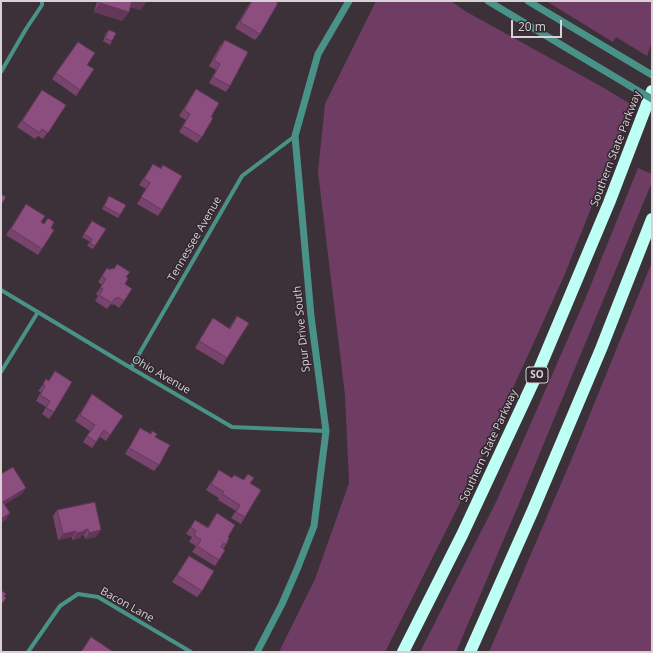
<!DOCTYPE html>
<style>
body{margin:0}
#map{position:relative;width:653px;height:653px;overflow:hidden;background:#3c3139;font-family:"Open Sans",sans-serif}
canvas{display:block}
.frame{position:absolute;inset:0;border:2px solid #d8d1d6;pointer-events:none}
.scale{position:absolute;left:511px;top:20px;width:51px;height:18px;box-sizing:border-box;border:2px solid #d8d1d6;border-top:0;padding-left:5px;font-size:12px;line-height:14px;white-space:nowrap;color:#d8d1d6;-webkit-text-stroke:3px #32272f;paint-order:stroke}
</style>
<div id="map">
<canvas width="653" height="653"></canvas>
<div class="frame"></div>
<div class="scale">20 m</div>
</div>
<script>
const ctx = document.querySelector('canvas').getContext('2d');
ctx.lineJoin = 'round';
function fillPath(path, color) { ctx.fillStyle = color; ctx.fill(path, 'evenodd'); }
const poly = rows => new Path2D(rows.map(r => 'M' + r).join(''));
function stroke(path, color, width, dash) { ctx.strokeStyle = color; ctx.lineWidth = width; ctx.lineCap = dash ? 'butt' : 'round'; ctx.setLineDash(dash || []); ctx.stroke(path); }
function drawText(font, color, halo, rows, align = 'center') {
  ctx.font = font + ' "Open Sans",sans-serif'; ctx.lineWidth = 3; ctx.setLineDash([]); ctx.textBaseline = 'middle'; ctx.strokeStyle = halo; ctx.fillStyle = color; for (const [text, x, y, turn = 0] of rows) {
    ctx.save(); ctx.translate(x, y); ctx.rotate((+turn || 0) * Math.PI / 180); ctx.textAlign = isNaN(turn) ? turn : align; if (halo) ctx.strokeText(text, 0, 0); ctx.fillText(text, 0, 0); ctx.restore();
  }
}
fillPath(poly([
 [376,1,451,1,465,11,604,88,632,105,564,276,468,487,385,652,279,652,315,579,349,483,345,395,318,172,325,104],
 [546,1,652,1,652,42,647,56,616,37,613,42],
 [638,168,652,174,652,182,518,506,456,652,420,652,498,498,584,302],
 [652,262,652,652,489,652,572,458]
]), '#6f3c64');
stroke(poly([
 [1,72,26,29,42,5,42,1],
 [1,290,131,368,232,427,326,431],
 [131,368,242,176,295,136],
 [1,372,38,312],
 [28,652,60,606,78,594,98,597,191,652]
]), '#499288', 4);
stroke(poly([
 [488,1,630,86],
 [528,1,652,75],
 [257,652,282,604,298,567,314,526,326,431,311,316,295,136,318,54,349,1]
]), '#499288', 7);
stroke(poly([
 [403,652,462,535,538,372,609,203,652,91],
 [470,652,533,510,601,349,652,219]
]), '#befff5', 12);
stroke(poly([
 [630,86,652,99]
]), '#499288', 7);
fillPath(poly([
 [97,1,147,1,140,10,131,7,129,12,122,21,94,12],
 [251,1,274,1,260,34,255,40,235,28],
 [109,30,112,41,110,45,103,41,106,33],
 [225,40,230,86,226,92,209,83,216,70,209,66,220,46],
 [78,42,87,65,94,69,76,96,52,79],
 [196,89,211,117,202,137,197,143,179,132,186,120,179,116],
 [38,96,66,105,43,139,38,136,35,139,17,127],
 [153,164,161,168,163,165,162,210,158,216,137,204,146,189,139,185],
 [109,196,120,215,118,218,102,209],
 [26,204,41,222,42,249,38,255,6,235],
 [90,224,95,246,93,249,87,246,90,242,82,237],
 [107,268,126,277,125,284,124,301,119,308,114,304,113,305,111,304,107,309,95,301,98,296,96,294,102,285,98,282],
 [237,316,227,358,223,365,195,348,213,318,229,328],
 [55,371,54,412,49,419,42,414,46,407,36,401,41,392,38,391,42,386,46,379,48,381],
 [92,394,123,416,106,441,100,437,92,448,83,442,90,431,75,421],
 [140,428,150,434,152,431,155,437,159,465,154,471,125,454],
 [219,470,232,478,243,480,248,474,250,483,245,517,241,524,231,518,236,511,218,500,219,498,206,490],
 [95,502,96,537,85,539,84,535,81,536,80,538,72,540,72,537,58,540,53,516,57,510],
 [217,513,228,537,226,545,223,549,219,560,215,566,192,552,196,546,189,542,192,537,186,534,195,520,208,527],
 [189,556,202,591,197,597,172,582]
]), '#78436c');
fillPath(poly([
 [131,1,147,1,140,10,127,6],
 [100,3,129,12,122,21,94,12],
 [26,488,22,494,1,507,3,502],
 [10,513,6,520,1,523,1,519],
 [88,529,84,535,81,536,80,538,72,540,77,533,84,530],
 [101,530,96,537,85,539,89,533],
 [76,531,72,537,58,540,63,534]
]), '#623758');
const building = poly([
 [101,1,132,1,129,12,100,3,101,1],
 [252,1,274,1,278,3,260,34,240,22,252,1],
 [109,30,116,33,112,41,105,38,109,30],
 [225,40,248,52,230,86,213,77,220,64,214,60,225,40],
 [78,42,95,53,87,65,94,69,80,90,56,73,78,42],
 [196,89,219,103,211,117,213,118,202,137,183,126,190,114,184,110,196,89],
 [42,90,66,105,48,133,42,129,40,133,22,121,42,90],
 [153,164,161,169,163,165,182,176,162,210,141,197,150,183,144,179,153,164],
 [1,194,6,197,1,205,1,194],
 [109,196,126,205,120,215,104,206,109,196],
 [26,204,45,216,41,222,44,224,48,218,54,222,51,228,54,230,42,249,11,229,26,204],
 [92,221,106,229,95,246,90,243,92,239,84,234,92,221],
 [117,264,130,272,126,277,128,278,125,284,132,289,124,301,118,297,117,299,115,298,112,303,99,295,103,289,100,288,106,279,102,276,107,268,110,270,112,268,114,269,117,264],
 [237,316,249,323,227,358,199,341,213,318,230,329,237,316],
 [55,371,72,382,54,412,46,408,50,401,40,395,45,386,43,384,46,379,49,381,55,371],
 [92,394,123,416,110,435,104,430,96,442,87,436,95,425,80,415,92,394],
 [140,428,151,434,152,431,157,434,155,437,170,445,159,465,129,448,140,428],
 [13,467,26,488,3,502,10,513,1,519,1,474,13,467],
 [219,470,232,478,234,475,244,480,248,474,254,478,250,483,261,490,245,517,236,512,240,505,222,494,224,492,211,484,219,470],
 [95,502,101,530,89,533,88,529,84,530,85,531,77,533,76,531,63,534,57,510,95,502],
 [217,513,235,525,228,537,229,538,226,545,224,543,221,547,225,550,219,560,197,546,201,540,194,535,196,531,191,527,195,520,208,528,217,513],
 [189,556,214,571,202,591,177,575,189,556],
 [1,590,6,594,4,596,6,598,1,605,1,590],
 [91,637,112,651,111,652,81,652,91,637]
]);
fillPath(building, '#8c4e7e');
stroke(building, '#623758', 1);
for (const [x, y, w] of [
 [537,375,22]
]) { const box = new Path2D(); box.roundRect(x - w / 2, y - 8, w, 16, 3); ctx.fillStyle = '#32272f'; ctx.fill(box); stroke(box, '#d8d1d6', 1); }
drawText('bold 10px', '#d8d1d6', null, [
 ["SO",537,375]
]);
drawText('11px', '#d8d1d6', '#32272f', [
 ["Southern State Parkway",616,149,-69],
 ["Tennessee Avenue",195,239,-60],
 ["Spur Drive South",302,329,-96],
 ["Ohio Avenue",161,375,30],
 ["Southern State Parkway",489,446,-65],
 ["Bacon Lane",127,605,29]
]);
</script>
